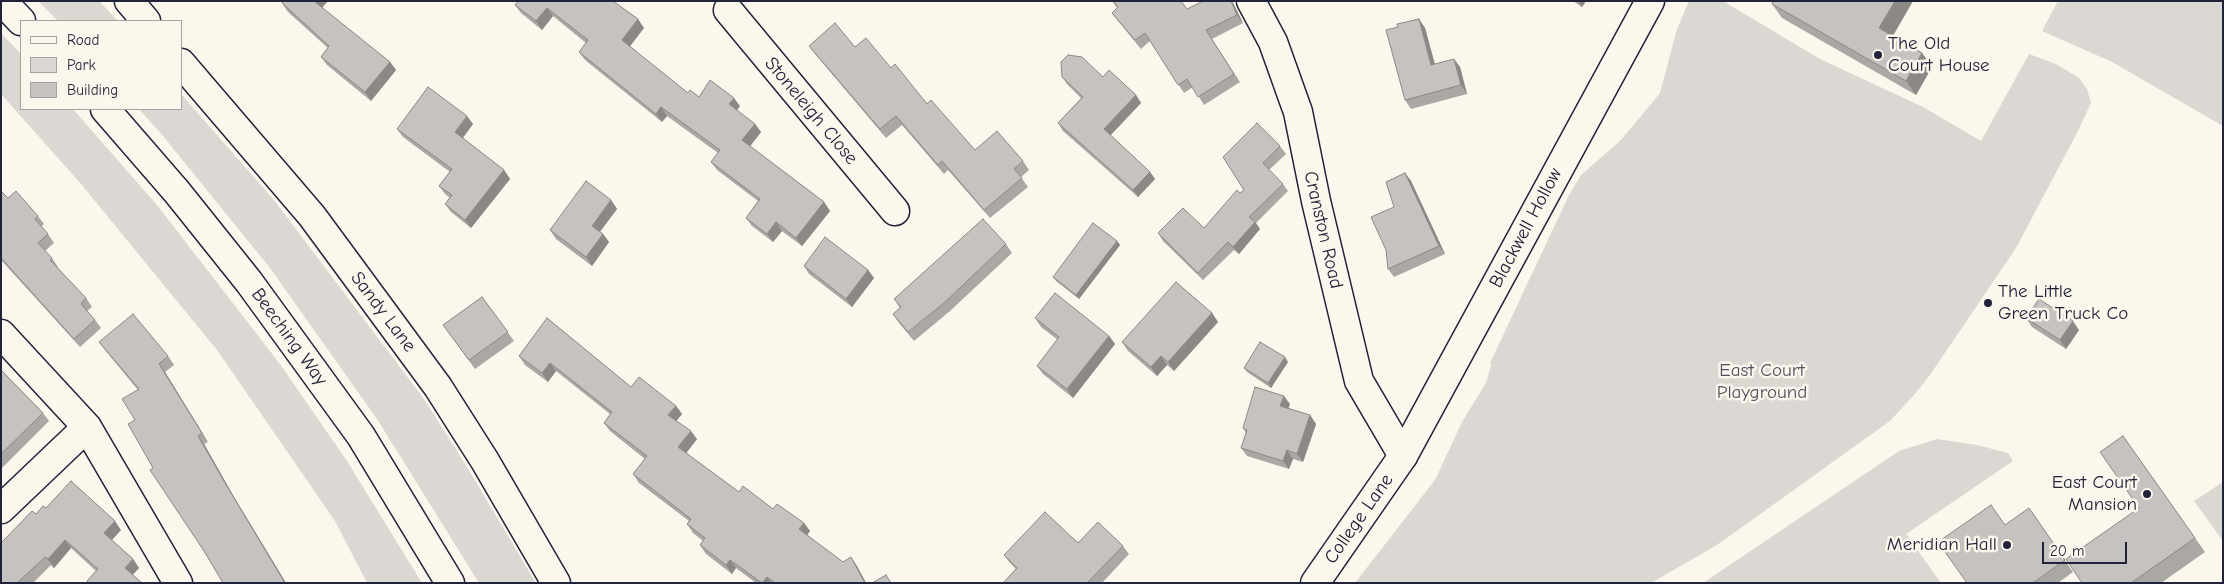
<!DOCTYPE html>
<style>
body{margin:0}
#map{position:relative;width:2224px;height:584px;overflow:hidden;background:#fbf7ec;font-family:"Comic Neue",sans-serif}
canvas{display:block}
.frame{position:absolute;inset:0;border:2px solid #22223b;pointer-events:none}
.legend{position:absolute;left:20px;top:20px;width:162px;height:90px;box-sizing:border-box;background:#fbf7ec;border:1px solid #a4a2a5;margin:0;padding:6px 9px;list-style:none;font-size:15px;color:#22223b}
.legend li{display:flex;align-items:center;gap:10px;height:25px}
.legend b{width:25px;border:1px solid #a4a2a5}
.scale{position:absolute;left:2042px;top:542px;width:85px;height:22px;box-sizing:border-box;border:2px solid #22223b;border-top:0;padding-left:6px;font-size:15px;line-height:18px;white-space:nowrap;color:#22223b;-webkit-text-stroke:4px #fbf7ec;paint-order:stroke}
</style>
<div id="map">
<canvas width="2224" height="584"></canvas>
<div class="frame"></div>
<ul class="legend">
<li><b style="height:6px;background:#fbf7ec"></b>Road</li>
<li><b style="height:14px;background:#dbd8d3"></b>Park</li>
<li><b style="height:14px;background:#c6c2c0"></b>Building</li>
</ul>
<div class="scale">20 m</div>
</div>
<script>
const ctx = document.querySelector('canvas').getContext('2d');
ctx.lineJoin = 'round';
function fillPath(path, color) { ctx.fillStyle = color; ctx.fill(path, 'evenodd'); }
const poly = rows => new Path2D(rows.map(r => 'M' + r).join(''));
function stroke(path, color, width, dash) { ctx.strokeStyle = color; ctx.lineWidth = width; ctx.lineCap = dash ? 'butt' : 'round'; ctx.setLineDash(dash || []); ctx.stroke(path); }
function drawText(font, color, halo, rows, align = 'center') {
  ctx.font = font + ' "Comic Neue",sans-serif'; ctx.lineWidth = 5; ctx.setLineDash([]); ctx.textBaseline = 'middle'; ctx.strokeStyle = halo; ctx.fillStyle = color; for (const [text, x, y, turn = 0] of rows) {
    ctx.save(); ctx.translate(x, y); ctx.rotate((+turn || 0) * Math.PI / 180); ctx.textAlign = isNaN(turn) ? turn : align; if (halo) ctx.strokeText(text, 0, 0); ctx.fillText(text, 0, 0); ctx.restore();
  }
}
fillPath(poly([
 [38,1,99,1,118,21,58,21],
 [1689,1,1723,1,1820,59,1923,107,1981,141,2029,54,2056,64,2079,78,2087,89,2091,103,2077,133,2016,248,1930,375,1914,395,1890,421,1717,545,1651,583,1355,583,1435,480,1462,422,1486,383,1491,365,1490,363,1569,195,1581,175,1621,140,1660,93,1677,29],
 [2058,1,2223,1,2223,126,2112,62,2042,31],
 [1,33,21,54,21,109,73,109,157,205,280,364,347,461,422,583,367,583,335,521,217,350,81,184,1,94],
 [181,94,274,200,424,399,467,467,536,583,479,583,377,419,270,268,163,136,139,109,181,109],
 [1937,439,1977,445,2008,453,2013,461,1906,534,1941,583,1703,583,1899,451],
 [2223,482,2223,541,2194,501]
]), '#dbd8d3');
const minor = poly([
 [129,1,146,21],
 [1251,1,1273,42,1298,112,1316,201,1359,381,1403,456],
 [728,10,895,211],
 [181,63,312,216,438,387,485,461,556,583],
 [1,334,87,427,178,583],
 [1,509,87,427]
]);
const secondary = poly([
 [1315,583,1403,456,1650,1]
]);
const trunk = poly([
 [2,1,21,21],
 [105,109,177,192,249,282,361,436,450,583]
]);
stroke(minor, '#22223b', 31);
stroke(secondary, '#22223b', 31);
stroke(trunk, '#22223b', 31);
stroke(minor, '#fbf7ec', 28);
stroke(secondary, '#fbf7ec', 28);
stroke(trunk, '#fbf7ec', 28);
fillPath(poly([
 [518,1,644,28,629,46,688,93,699,97,740,106,737,110,755,124,761,132,750,146,824,202,830,211,802,246,782,231,773,242,752,226,746,218,758,201,717,170,711,162,718,153,667,116,662,122,585,60,579,52,586,43,553,16,542,30,521,13,515,5],
 [1112,1,1181,1,1187,9,1232,1,1243,23,1212,39,1240,82,1204,105,1193,87,1184,93,1150,41,1141,49,1118,21,1112,13,1117,8],
 [1573,1,1586,1,1582,7],
 [1913,1,1893,36,1922,53,1932,67,1916,95,1782,18,1772,4],
 [282,3,322,8,390,62,396,70,371,101,327,65,321,57,328,48,288,12],
 [1419,19,1425,28,1435,64,1454,59,1460,67,1467,94,1411,109,1405,100,1398,27],
 [809,46,855,47,891,68,975,150,1023,161,1029,170,1021,177,1028,187,990,218,948,170,944,174,902,125,886,138,815,54],
 [1062,77,1103,77,1136,95,1141,103,1110,135,1150,172,1155,179,1138,197,1063,131,1058,123,1081,98,1067,84],
 [473,124,463,138,504,170,510,179,471,228,451,212,445,204,450,198,445,194,439,186,450,172,403,137,397,129],
 [1280,146,1286,154,1269,170,1283,184,1288,191,1256,223,1260,229,1239,254,1234,250,1203,280,1163,241,1158,233,1204,228,1244,190,1223,157],
 [1405,173,1411,181,1445,254,1394,277,1388,269,1394,207],
 [1,191,8,198,38,216,44,224,41,227,48,234,54,243,45,251,52,258,58,267,57,267,86,298,92,307,87,311,95,320,101,328,80,347,1,260],
 [611,200,617,209,600,232,603,234,609,242,592,266,556,239,550,230],
 [1117,241,1120,245,1079,299,1056,281,1053,277],
 [1006,244,1012,253,950,311,914,341,899,323,893,314,900,308,894,299],
 [804,266,868,270,874,278,852,307,809,274],
 [482,297,514,341,475,369,443,325],
 [1212,313,1218,322,1174,371,1167,365,1157,376,1128,351,1122,342],
 [547,318,631,387,676,406,682,414,676,421,697,439,686,453,739,492,773,509,804,523,810,531,807,535,843,562,857,566,866,583,756,583,736,568,732,574,706,554,700,545,703,541,693,533,687,524,689,521,639,483,633,474,645,459,610,431,604,423,610,414,556,371,548,382,525,365,519,356],
 [1035,318,1109,336,1115,344,1073,398,1043,374,1037,366,1058,340,1041,327],
 [2026,318,2079,330,2066,349,2032,327],
 [99,342,168,356,174,365,165,372,208,442,204,444,234,497,286,583,223,583,153,468,135,420,138,390,105,350],
 [1288,362,1271,388,1247,372,1244,368],
 [1,370,43,413,49,421,1,469],
 [1290,404,1288,408,1310,415,1316,424,1303,462,1293,459,1289,469,1247,456,1241,448,1246,433,1243,428],
 [2123,436,2205,552,2161,583,2082,583,2139,508],
 [46,508,121,530,112,540,133,559,139,568,133,575,142,583,89,583,87,581,96,571,71,548,54,568,51,565,33,583,1,583,36,514],
 [2029,508,2073,572,2058,583,1967,583,2005,525],
 [1078,543,1123,546,1129,554,1102,583,1003,583,1016,569,1010,563,1004,555]
]), '#aaa7a5');
fillPath(poly([
 [314,1,328,1,320,10],
 [1231,1,1232,1,1243,23,1237,15],
 [1578,1,1586,1,1582,7],
 [1895,1,1913,1,1889,42,1879,28],
 [547,8,553,16,542,30,536,21],
 [638,19,644,28,628,49,622,40],
 [1419,19,1425,28,1437,73,1431,65],
 [1922,53,1932,67,1916,95,1906,81],
 [1454,59,1460,67,1467,94,1461,85],
 [390,62,396,70,371,101,365,92],
 [1136,95,1141,103,1109,137,1104,129],
 [734,98,740,106,735,112,729,104],
 [661,107,667,116,662,122,656,114],
 [467,116,473,124,461,140,455,132],
 [755,124,761,132,748,149,742,140],
 [504,170,510,179,471,228,465,220],
 [1150,172,1155,179,1138,197,1133,190],
 [1405,173,1411,181,1445,254,1439,246],
 [611,200,617,209,598,234,592,226],
 [824,202,830,211,802,246,796,238],
 [776,222,782,231,773,242,767,234],
 [1255,222,1260,229,1239,254,1233,247],
 [603,234,609,242,592,266,586,257],
 [1117,241,1120,245,1079,299,1076,295],
 [868,270,874,278,852,307,846,299],
 [1212,313,1218,322,1174,371,1168,362],
 [2073,321,2079,330,2066,349,2060,340],
 [1109,336,1115,344,1073,398,1067,389],
 [1161,356,1167,365,1157,376,1151,367],
 [1285,357,1288,362,1271,388,1268,383],
 [550,363,556,371,548,382,542,373],
 [159,364,165,372,208,442,202,433],
 [1284,396,1290,404,1286,414,1280,406],
 [676,406,682,414,674,424,668,415],
 [1310,415,1316,424,1303,462,1297,454],
 [691,431,697,439,684,456,678,447],
 [198,436,204,444,234,497,286,583,285,583,228,488],
 [1287,450,1293,459,1289,469,1283,461],
 [115,521,121,530,110,542,104,533],
 [804,523,810,531,805,538,799,529],
 [65,540,71,548,54,568,48,559],
 [851,557,857,566,866,583,865,583],
 [133,559,139,568,131,576,125,568],
 [730,560,736,568,732,574,726,565],
 [767,577,771,583,762,583]
]), '#8b8886');
const building = poly([
 [284,1,314,1,390,62,365,92,321,57,329,46,282,3,284,1],
 [518,1,613,1,638,19,622,40,688,93,690,90,699,97,710,80,734,98,729,104,755,124,742,140,824,202,796,238,776,222,767,234,746,218,760,199,711,162,720,150,661,107,656,114,615,81,579,52,588,40,547,8,536,21,515,5,518,1],
 [1113,1,1181,1,1187,9,1203,1,1231,1,1237,15,1206,30,1234,74,1198,97,1187,79,1178,85,1145,33,1135,40,1112,13,1118,7,1113,1],
 [1773,1,1895,1,1879,28,1922,53,1906,81,1772,4,1773,1],
 [1419,19,1431,65,1454,59,1461,85,1405,100,1386,30,1398,27,1397,24,1419,19],
 [835,23,855,47,866,38,891,68,895,64,927,104,931,100,975,150,997,131,1023,161,1014,169,1022,178,984,210,942,161,938,165,896,116,880,129,809,46,835,23],
 [1068,55,1082,57,1103,77,1109,70,1136,95,1104,129,1150,172,1133,190,1058,123,1083,97,1062,77,1061,62,1068,55],
 [428,87,467,116,455,132,504,170,465,220,445,204,452,195,439,186,452,169,397,129,428,87],
 [1257,123,1280,146,1263,163,1283,184,1249,217,1255,222,1233,247,1228,242,1198,273,1158,233,1183,208,1204,228,1237,190,1240,193,1244,190,1223,157,1257,123],
 [1405,173,1439,246,1388,269,1386,250,1371,217,1394,207,1386,182,1405,173],
 [586,181,611,200,592,226,603,234,586,257,550,230,586,181],
 [1,191,8,198,16,191,38,216,35,219,48,234,38,243,52,258,50,260,86,298,81,304,95,320,74,339,1,258,1,191],
 [983,219,1006,244,944,303,908,332,893,314,901,307,894,299,983,219],
 [1093,223,1117,241,1076,295,1053,277,1093,223],
 [825,237,868,270,846,299,804,266,825,237],
 [1176,282,1212,313,1168,362,1161,356,1151,367,1122,342,1176,282],
 [1055,293,1109,336,1067,389,1037,366,1059,337,1035,318,1055,293],
 [482,297,508,332,469,360,443,325,482,297],
 [2039,299,2073,321,2060,340,2026,318,2039,299],
 [133,314,168,356,159,364,202,433,198,436,228,488,285,583,223,583,206,554,150,470,153,468,128,424,135,420,122,399,139,389,99,342,133,314],
 [547,318,631,387,639,377,676,406,668,415,691,431,678,447,739,492,743,486,773,509,777,504,804,523,799,529,843,562,851,557,865,583,775,583,767,577,762,583,730,560,726,565,700,545,705,538,687,524,691,519,633,474,647,456,604,423,612,412,550,363,542,373,519,356,547,318],
 [1260,342,1285,357,1268,383,1244,368,1260,342],
 [1,370,43,413,1,454,1,370],
 [1255,387,1284,396,1280,406,1310,415,1297,454,1287,450,1283,461,1241,448,1247,430,1243,428,1255,387],
 [2123,436,2195,538,2131,583,2082,583,2066,559,2139,508,2100,452,2123,436],
 [71,481,115,521,104,533,133,559,125,568,142,583,89,583,87,581,98,569,65,540,48,559,45,557,17,583,1,583,1,543,32,511,36,514,43,506,46,508,71,481],
 [1991,505,2005,525,2029,508,2065,560,2033,583,1967,583,1938,542,1991,505],
 [1045,512,1078,543,1098,522,1123,546,1087,583,1003,583,1017,568,1004,555,1045,512],
 [886,575,891,583,872,583,886,575]
]);
fillPath(building, '#c6c2c0');
stroke(building, '#8b8886', 1);
for (const [x, y, r, color] of [
 [1878,55,5,"#22223b"],
 [1988,303,5,"#22223b"],
 [2147,494,5,"#22223b"],
 [2007,545,5,"#22223b"]
]) { const dot = new Path2D(); dot.arc(x, y, r, 0, 2 * Math.PI); ctx.fillStyle = color; ctx.fill(dot); stroke(dot, '#fbf7ec', 2); }
drawText('19px', '#22223b', '#fbf7ec', [
 ["The Old",1888,44],
 ["Court House",1888,66],
 ["The Little",1998,292],
 ["Green Truck Co",1998,314],
 ["East Court",2137,483,"right"],
 ["Mansion",2137,505,"right"],
 ["Meridian Hall",1997,545,"right"]
], 'left');
drawText('19px', '#22223b', '#fbf7ec', [
 ["Stoneleigh Close",811,111,50],
 ["Blackwell Hollow",1526,228,-62],
 ["Cranston Road",1323,230,77],
 ["Sandy Lane",383,312,53],
 ["Beeching Way",289,337,54],
 ["College Lane",1359,519,-55]
]);
drawText('19px', '#505061', '#fbf7ec', [
 ["East Court",1762,371],
 ["Playground",1762,393]
]);
</script>
